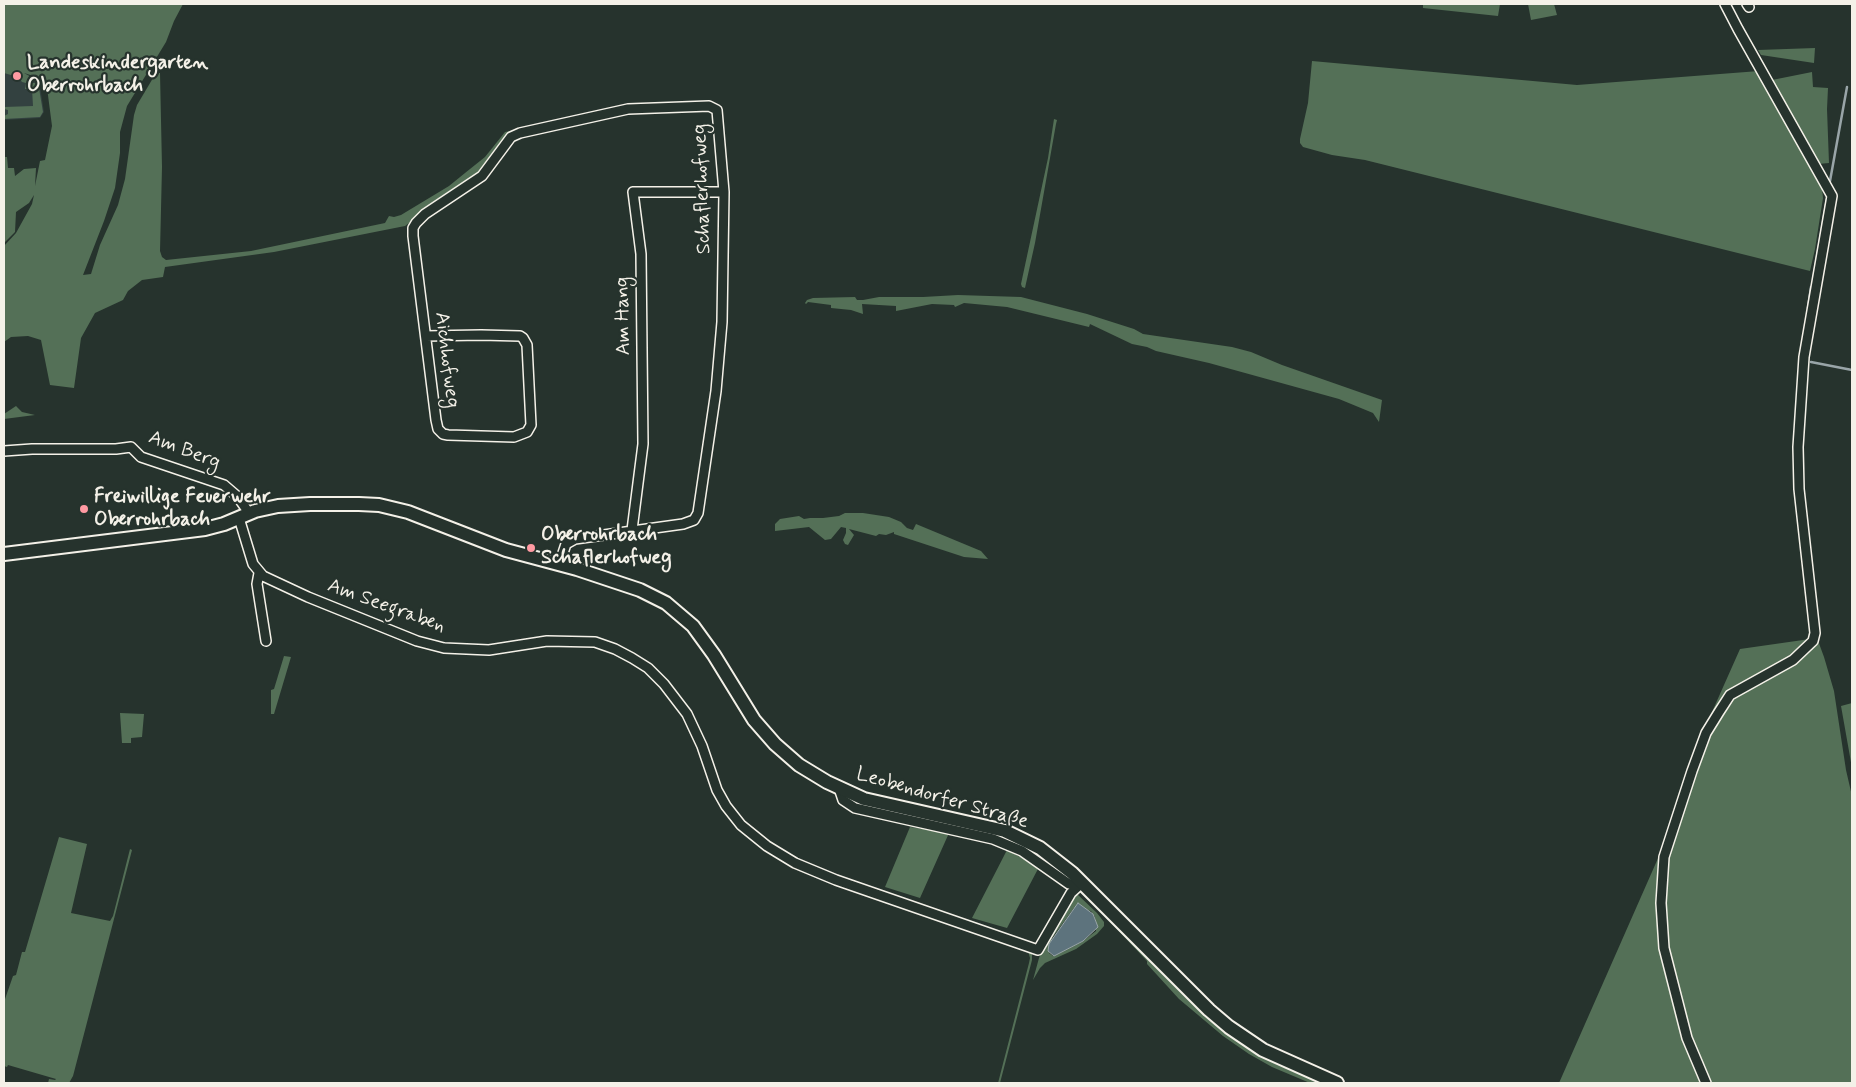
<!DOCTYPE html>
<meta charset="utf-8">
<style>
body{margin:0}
#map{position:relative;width:1856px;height:1087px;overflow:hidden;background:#26332d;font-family:Mynerve,sans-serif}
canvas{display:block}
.frame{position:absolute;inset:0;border:5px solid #f4f1e8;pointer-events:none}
</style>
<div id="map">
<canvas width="1856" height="1087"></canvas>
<div class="frame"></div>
</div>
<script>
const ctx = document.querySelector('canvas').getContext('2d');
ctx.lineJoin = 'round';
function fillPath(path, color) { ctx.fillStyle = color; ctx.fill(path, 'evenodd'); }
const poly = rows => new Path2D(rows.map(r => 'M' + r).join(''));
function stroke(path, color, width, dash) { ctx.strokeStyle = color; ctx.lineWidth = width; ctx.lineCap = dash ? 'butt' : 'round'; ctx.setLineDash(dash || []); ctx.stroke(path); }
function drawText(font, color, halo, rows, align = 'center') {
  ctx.font = font + ' Mynerve,sans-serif'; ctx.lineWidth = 4.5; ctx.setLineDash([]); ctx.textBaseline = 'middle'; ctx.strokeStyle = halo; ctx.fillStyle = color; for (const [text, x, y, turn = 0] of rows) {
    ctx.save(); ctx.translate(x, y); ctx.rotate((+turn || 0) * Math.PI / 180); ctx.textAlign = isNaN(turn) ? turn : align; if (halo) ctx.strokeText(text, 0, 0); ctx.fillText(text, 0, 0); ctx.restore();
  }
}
fillPath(poly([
 [4,33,21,72,39,80,44,112,40,118,4,120]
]), '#334140');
fillPath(poly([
 [4,4,183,4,174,21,166,42,127,106,120,132,120,153,115,188,104,221,83,275,91,274,100,245,118,205,125,179,134,115,137,105,156,73,160,73,162,167,160,251,162,257,166,260,251,251,385,223,389,216,394,217,401,215,449,186,465,173,485,157,505,132,589,113,518,130,485,169,405,226,274,252,165,267,163,277,142,280,128,291,123,300,95,313,81,338,74,388,50,385,41,340,28,336,11,337,4,342,4,246,16,233,32,204,34,195,29,203,16,212,15,232,4,243,4,157,7,157,8,168,14,168,15,176,24,169,36,168,35,186,40,161,45,160,52,126,46,80,24,73,31,77,32,83,35,83,39,88,43,112,40,117,4,119,4,116,8,114,8,110,4,109,4,107,33,106,32,89,25,89,26,83,22,82,18,77,4,73],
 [1423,4,1500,4,1498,16,1423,8],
 [1528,4,1554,4,1557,15,1531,20],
 [1815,48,1814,63,1761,55,1758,50],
 [1312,61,1577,85,1759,71,1822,188,1823,198,1815,249,1810,271,1365,160,1332,155,1303,147,1300,143,1300,139,1308,103],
 [1812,72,1813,87,1828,88,1827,109,1829,163,1818,164,1772,80],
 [1054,119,1057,120,1056,124,1035,243,1025,288,1022,287,1021,284,1048,158],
 [958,295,1021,297,1087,314,1134,329,1143,334,1232,347,1251,352,1282,365,1382,400,1379,422,1373,413,1339,399,1209,363,1156,351,1147,347,1132,344,1090,324,1089,327,1007,307,964,303,955,307,954,305,932,304,896,311,896,306,862,304,863,314,851,310,831,308,831,305,808,302,806,304,805,303,807,300,813,298,855,297,857,300,863,300,879,297,923,297],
 [16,406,22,412,35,415,4,419,4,414],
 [845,513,863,513,889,517,901,522,907,528,913,530,916,524,981,551,988,559,964,557,894,534,894,532,886,535,879,534,876,536,849,529,854,535,848,545,845,544,843,540,846,533,846,528,841,527,831,539,825,540,809,527,775,531,775,524,780,519,799,516,804,519,810,518,823,518,839,516],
 [1817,638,1824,657,1834,691,1846,770,1852,796,1852,1083,1559,1083,1707,747,1704,730,1740,649],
 [284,656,291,657,274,714,271,714,271,690,274,689],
 [1852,703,1852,768,1841,706],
 [120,713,144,714,142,737,131,738,131,743,122,743],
 [910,827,949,833,920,898,885,887],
 [59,837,87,844,71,913,110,921,113,916,130,849,132,850,73,1076,69,1083,48,1083,49,1079,55,1080,56,1079,8,1065,7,1067,4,1066,4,1002,13,976,16,975,22,952,25,952],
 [1007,850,1039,867,1007,928,972,918],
 [1081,891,1201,1007,1327,1083,1310,1083,1272,1067,1249,1054,1223,1036,1179,999,1147,964,1147,961],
 [1077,894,1097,913,1104,922,1104,926,1097,934,1076,949,1045,963,1040,968,1033,980,1039,958,1043,947,1074,895],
 [1074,908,1091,911,1095,917,1096,931,1083,941,1053,956,1049,953,1052,938],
 [1028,951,1032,954,1032,960,1000,1083,998,1083,1029,963,1030,958]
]), '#547057');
const water = poly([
 [1078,903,1093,914,1098,927,1083,941,1054,956,1048,951,1049,944,1078,903]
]);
fillPath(water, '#5d737d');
stroke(water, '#99a5a8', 1);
stroke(poly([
 [1830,181,1847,87],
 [1814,275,1827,199],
 [1808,308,1811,287],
 [1811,362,1852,370]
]), '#99a5a8', 2.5);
const minor = poly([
 [1747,4,1749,7],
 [426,336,481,335,520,336,523,338,527,345,531,425,527,432,514,437,448,435,443,434,438,429,436,420,413,236,413,228,416,223,425,214,482,176,511,137,520,133,628,109,709,106,717,110,724,192,722,322,716,391,698,513,694,520,683,524,575,539,566,544,559,565],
 [4,451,32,449,116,449,131,447,141,457,224,485,238,497,249,513],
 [239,518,253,564,263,576,308,597,417,641,444,648,489,650,547,641,595,642,615,649,632,658,648,668,664,684,687,714,702,746,717,790,726,806,741,825,767,846,795,863,836,880,1038,950,1071,893,1082,883],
 [632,530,643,444,641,254,633,192,724,192],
 [259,573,257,584,266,641],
 [839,788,843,800,855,808,993,839,1022,851,1069,884,1082,883],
 [1706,1083,1687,1038,1664,948,1661,903,1664,857,1692,771,1706,733,1719,712,1730,695,1793,660,1813,641,1815,633,1799,489,1798,447,1804,357,1832,196,1738,29,1725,4]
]);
const secondary = poly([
 [4,554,205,529,224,524,255,511,278,506,310,504,359,504,379,505,408,512,506,550,577,569,640,590,666,603,693,626,714,655,754,720,775,744,799,765,827,782,864,799,1005,831,1040,848,1072,873,1209,1010,1229,1027,1263,1050,1337,1083]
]);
stroke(minor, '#f4f1e8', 12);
stroke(secondary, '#f4f1e8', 16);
stroke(minor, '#26332d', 9);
stroke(secondary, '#26332d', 12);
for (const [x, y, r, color] of [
 [17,76,5,"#ff9aa2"],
 [84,509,5,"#ff9aa2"],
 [531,548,5,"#ff9aa2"]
]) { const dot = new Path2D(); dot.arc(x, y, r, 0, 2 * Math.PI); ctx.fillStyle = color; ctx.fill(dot); stroke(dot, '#26332d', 2); }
drawText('bold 20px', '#f4f1e8', '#26332d', [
 ["Landeskindergarten",27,64],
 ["Oberrohrbach",27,87],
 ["Freiwillige Feuerwehr",94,498],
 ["Oberrohrbach",94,521],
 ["Oberrohrbach",541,536],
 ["Schaflerhofweg",541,559]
], 'left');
drawText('20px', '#f4f1e8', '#26332d', [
 ["Schaflerhofweg",703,189,-92],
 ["Am Hang",624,316,-91],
 ["Aichhofweg",446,360,83],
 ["Am Berg",184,451,21],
 ["Am Seegraben",386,607,20],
 ["Leobendorfer Straße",942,799,16]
]);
</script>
